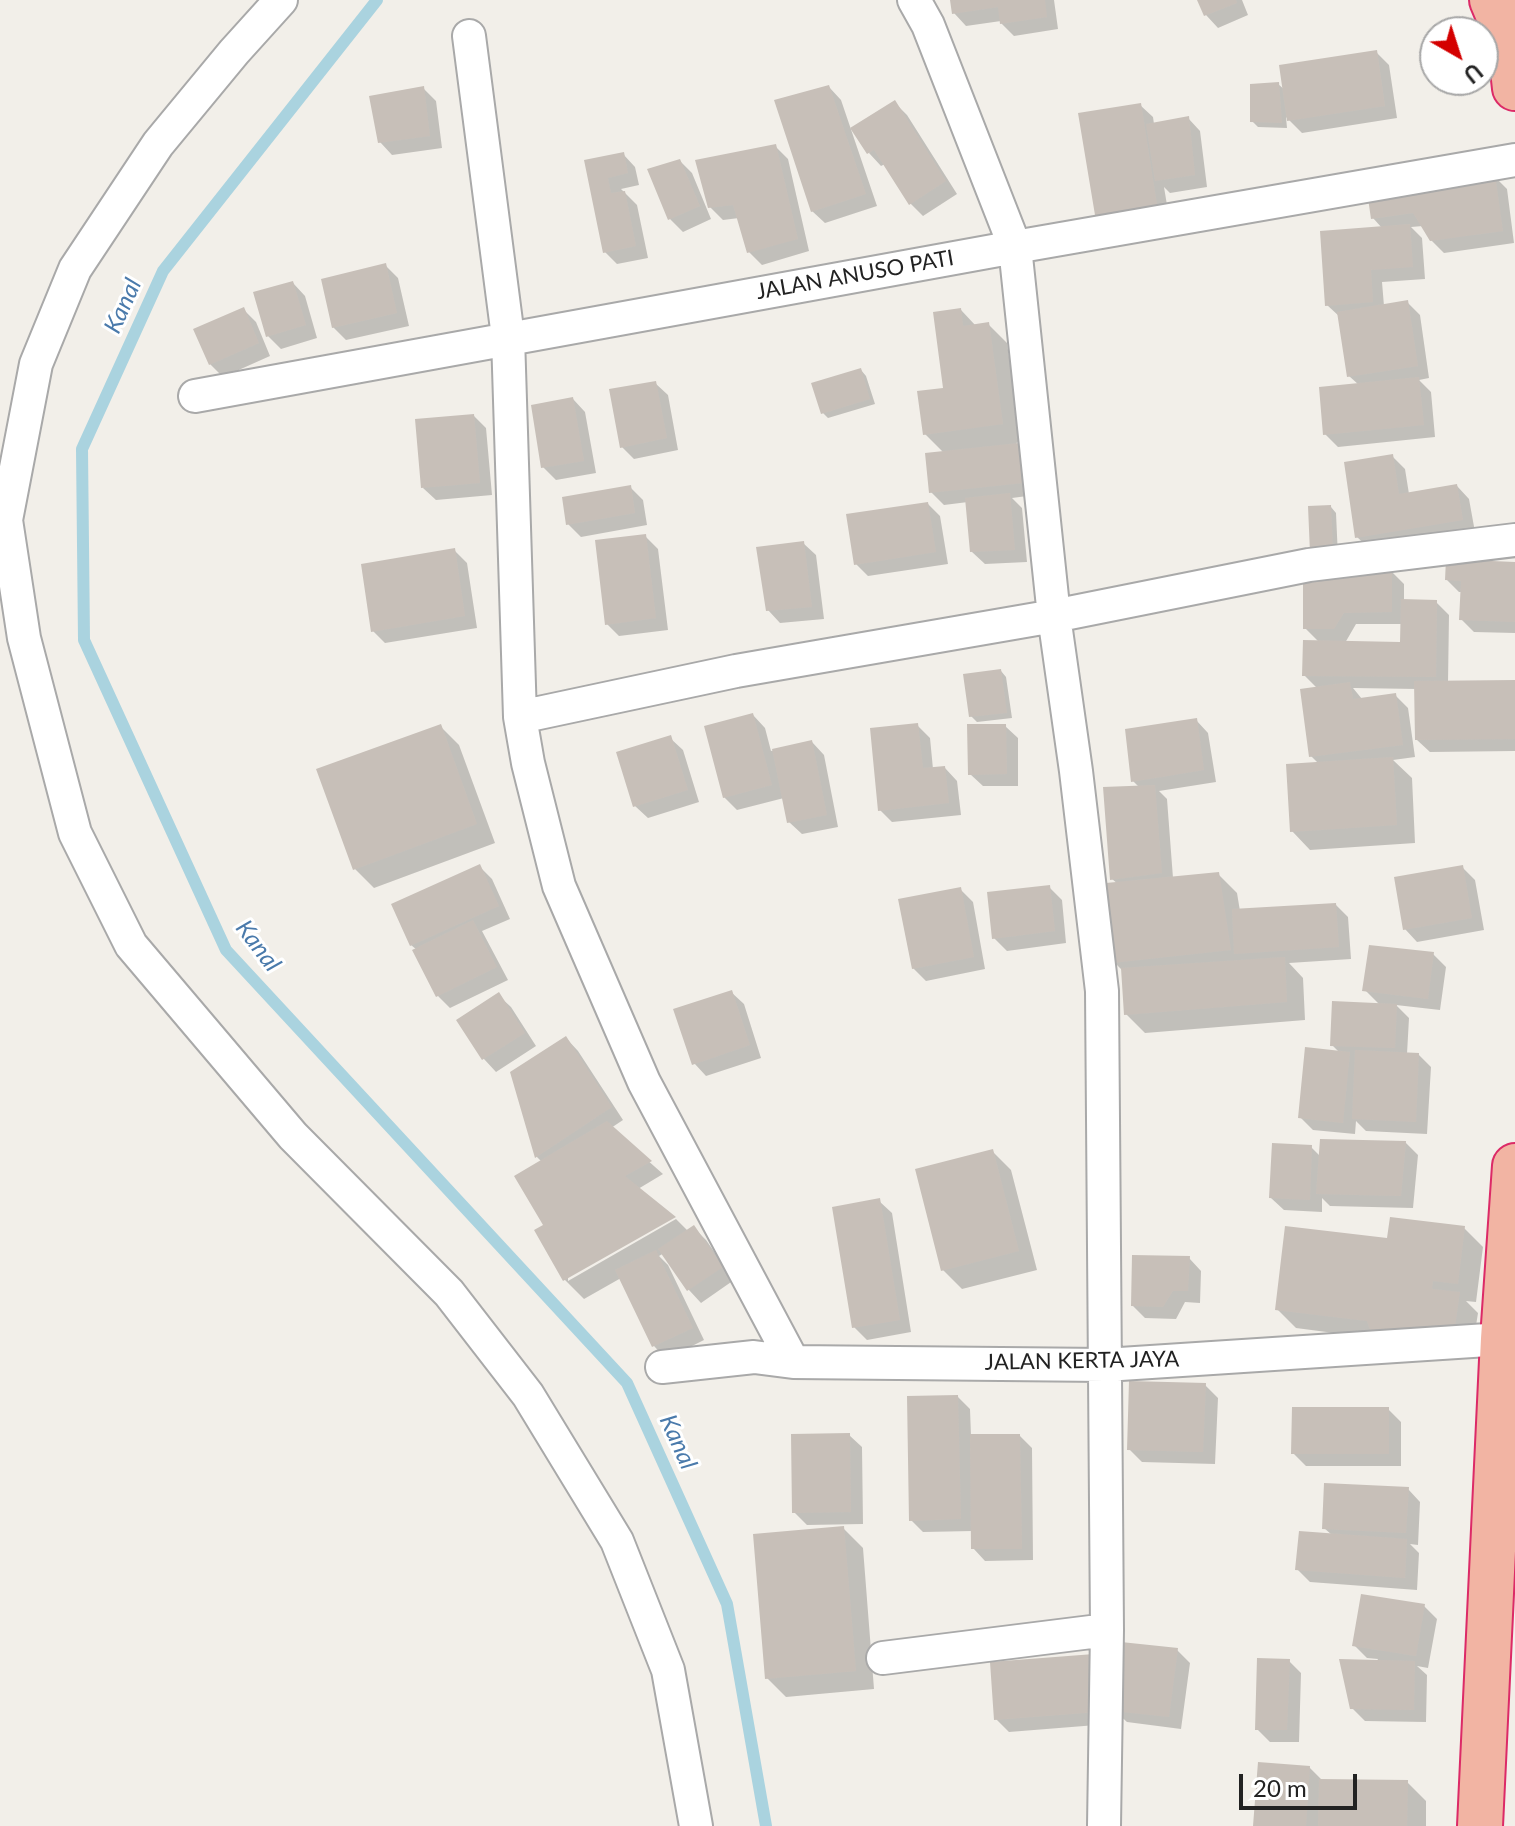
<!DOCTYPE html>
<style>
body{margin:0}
#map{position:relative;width:1515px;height:1826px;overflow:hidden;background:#f2efe9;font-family:Lato,sans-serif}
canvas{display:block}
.north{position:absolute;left:1419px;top:16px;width:80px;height:80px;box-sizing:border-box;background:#fff;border:2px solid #a7a7a7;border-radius:50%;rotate:141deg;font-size:22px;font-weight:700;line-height:32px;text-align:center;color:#222}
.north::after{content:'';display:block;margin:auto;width:28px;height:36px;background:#d40000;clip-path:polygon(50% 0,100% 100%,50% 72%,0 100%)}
.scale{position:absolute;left:1239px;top:1774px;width:118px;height:36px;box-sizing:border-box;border:4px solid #222;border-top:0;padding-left:10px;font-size:24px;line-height:28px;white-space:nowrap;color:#222;-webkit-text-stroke:6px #fff;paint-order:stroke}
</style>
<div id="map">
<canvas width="1515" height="1826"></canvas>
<div class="north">U</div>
<div class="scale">20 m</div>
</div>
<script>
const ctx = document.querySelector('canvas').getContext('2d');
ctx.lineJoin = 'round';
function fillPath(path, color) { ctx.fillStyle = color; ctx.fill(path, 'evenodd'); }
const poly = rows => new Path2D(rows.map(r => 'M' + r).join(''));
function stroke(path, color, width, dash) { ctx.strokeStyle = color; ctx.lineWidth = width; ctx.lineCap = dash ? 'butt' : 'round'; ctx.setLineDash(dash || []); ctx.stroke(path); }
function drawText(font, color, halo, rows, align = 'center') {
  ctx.font = font + ' Lato,sans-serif'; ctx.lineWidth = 6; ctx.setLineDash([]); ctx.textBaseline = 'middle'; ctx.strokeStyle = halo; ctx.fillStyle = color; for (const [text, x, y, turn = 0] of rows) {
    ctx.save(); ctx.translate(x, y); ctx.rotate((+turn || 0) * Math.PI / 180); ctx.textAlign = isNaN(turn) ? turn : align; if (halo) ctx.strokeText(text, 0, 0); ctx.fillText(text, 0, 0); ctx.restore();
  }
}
fillPath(poly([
 [952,0,1054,0,1058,29,1014,36,1001,23,1001,21,966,26,954,13],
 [1200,0,1242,0,1248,15,1218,28,1206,15],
 [1377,53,1389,65,1397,118,1302,133,1286,117,1287,128,1258,127,1252,121,1278,84,1285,90],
 [829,87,841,100,877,206,825,223,812,211],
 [423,88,436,101,442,148,392,155,380,142],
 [894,102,907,115,957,194,923,216,910,203,885,164,881,166,869,153],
 [1140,105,1153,117,1154,124,1188,118,1200,131,1207,187,1170,193,1164,187,1170,223,1110,233],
 [775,146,788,159,809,251,762,265,749,252,739,218,723,220,710,207],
 [623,154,635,167,639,185,621,189,637,205,648,258,617,264,605,252,587,162],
 [680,161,692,173,711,219,683,232,670,219],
 [1494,176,1507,189,1514,243,1444,253,1431,240,1423,226,1411,227,1422,238,1425,279,1382,282,1384,306,1407,302,1420,315,1429,378,1419,380,1431,392,1435,437,1338,447,1325,434,1359,385,1349,376,1340,317,1327,305,1382,228,1373,218],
 [386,266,398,278,409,326,346,340,333,327],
 [293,283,305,296,317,338,281,349,268,336],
 [243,309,256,322,270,356,223,377,210,364],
 [961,310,976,326,988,324,1007,343,1021,442,1016,443,1031,457,1035,495,1012,498,1022,508,1027,562,985,564,972,552,968,502,944,505,931,492,944,453,925,434,945,389],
 [861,370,866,376,875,404,828,418,823,413],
 [655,383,668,395,678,450,634,459,622,447],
 [573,399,585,412,596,473,556,480,543,467],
 [474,416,486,428,492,495,436,500,423,488],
 [1392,456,1405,469,1409,494,1457,486,1469,499,1475,532,1370,549,1357,537],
 [630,487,643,500,647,525,581,537,568,524],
 [928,504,940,516,948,564,868,576,856,564],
 [1331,507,1336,513,1338,557,1312,552],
 [645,536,658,549,668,630,619,636,607,624],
 [803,543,816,555,824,619,780,623,768,610],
 [454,550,467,563,477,628,385,643,373,631],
 [1515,564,1515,633,1474,632,1461,619,1463,592,1459,592,1447,580],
 [1391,571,1404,584,1404,602,1436,602,1449,615,1448,683,1515,682,1515,751,1430,752,1417,740,1417,689,1353,688,1362,699,1395,695,1408,708,1415,757,1393,760,1412,778,1415,843,1310,850,1292,831,1319,764,1311,756,1318,689,1304,675,1319,642,1305,628],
 [1356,624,1403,624,1402,644,1345,643],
 [1001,671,1006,677,1012,718,977,722,971,716],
 [753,715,765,728,771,751,812,742,824,755,838,827,802,834,789,822,784,798,737,810,724,797],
 [1196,720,1208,733,1216,782,1159,791,1167,799,1173,878,1218,874,1237,893,1240,911,1336,905,1348,917,1351,959,1289,963,1303,978,1305,1020,1145,1033,1126,1014,1123,971,1114,962,1118,884,1112,879,1139,787,1133,781],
 [917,725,930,738,933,769,945,768,957,781,961,815,892,822,880,810],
 [440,726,459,745,495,843,374,888,355,869],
 [1005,726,1018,738,1018,786,983,786,970,774],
 [670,738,683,750,699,802,648,818,635,806],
 [479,866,492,879,510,919,482,931,508,980,450,1008,438,996,417,950,411,945],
 [1462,867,1475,880,1484,930,1417,942,1405,929],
 [1049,887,1062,900,1066,943,1007,951,994,938],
 [960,889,973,902,985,969,926,981,913,968],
 [1433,954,1446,967,1440,1010,1396,1005,1409,1018,1407,1054,1418,1054,1431,1067,1427,1134,1366,1131,1356,1121,1355,1134,1313,1130,1300,1117,1340,1053,1332,1045,1380,1005,1365,990],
 [731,992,744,1004,761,1058,706,1076,694,1063],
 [498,995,511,1007,536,1046,496,1072,484,1059,459,1020],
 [566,1038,578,1051,623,1120,611,1128,663,1174,638,1189,568,1276,568,1281,676,1219,688,1231,693,1227,706,1240,734,1280,701,1303,689,1290,664,1253,659,1256,668,1265,704,1340,666,1359,654,1346,621,1278,584,1299,565,1280,537,1230,546,1225,542,1162,536,1156],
 [1405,1142,1418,1155,1413,1208,1330,1206,1322,1198,1322,1212,1284,1210,1271,1198,1311,1147,1321,1157],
 [992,1151,1011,1170,1037,1270,962,1289,943,1270],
 [879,1201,892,1213,911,1332,867,1340,854,1327],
 [1464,1228,1483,1247,1476,1302,1466,1301,1478,1313,1472,1351,1296,1328,1277,1309,1389,1240],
 [1189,1258,1201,1271,1200,1303,1185,1302,1176,1319,1145,1318,1133,1306],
 [1205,1385,1218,1398,1215,1464,1142,1462,1129,1449],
 [958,1397,970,1409,971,1436,1020,1436,1032,1448,1033,1560,985,1561,973,1548,973,1531,923,1532,911,1520],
 [1388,1409,1401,1422,1401,1466,1306,1466,1293,1453],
 [849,1435,862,1447,863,1524,807,1525,794,1512],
 [1408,1489,1420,1502,1418,1545,1410,1544,1419,1553,1417,1590,1310,1582,1297,1569,1332,1535,1324,1528],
 [844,1529,863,1548,874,1689,786,1697,767,1678],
 [1424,1606,1437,1619,1428,1668,1417,1666,1427,1675,1426,1722,1365,1721,1352,1708,1378,1659,1367,1658,1354,1645],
 [1177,1650,1190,1663,1181,1729,1127,1722,1114,1710],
 [1093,1656,1109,1724,1009,1732,996,1719],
 [1289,1661,1301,1673,1299,1742,1270,1742,1257,1729],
 [1309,1767,1323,1781,1407,1782,1426,1801,1426,1826,1255,1826]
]), '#0003');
stroke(poly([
 [377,0,163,271,82,449,84,640,226,950,627,1383,727,1604,766,1826]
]), '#aad3df', 12);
fillPath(poly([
 [950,0,1045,0,1047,17,1000,24,998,7,952,14],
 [1197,0,1236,0,1237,3,1204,16],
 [1377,50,1385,106,1287,121,1279,65],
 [1279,82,1282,123,1250,122,1250,84],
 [829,85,866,194,811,212,774,100],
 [424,86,430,136,378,143,369,96],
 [895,100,946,181,909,205,874,150,867,154,850,128],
 [1141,103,1158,211,1096,221,1078,113],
 [1189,116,1195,175,1155,181,1146,124],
 [776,144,798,239,747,253,733,205,708,208,695,160],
 [624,152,628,173,608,178,611,193,625,191,636,246,603,253,584,160],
 [680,159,700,206,668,220,647,169],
 [1495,174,1503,231,1430,241,1413,213,1371,219,1367,191],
 [1410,224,1413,267,1371,270,1373,302,1325,306,1320,231],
 [386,263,397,313,332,328,321,279],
 [293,281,306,325,266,337,253,292],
 [1408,300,1418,366,1347,377,1337,312],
 [244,307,259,343,209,365,193,329],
 [961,308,963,326,989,322,1003,424,923,435,917,391,943,388,933,312],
 [861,368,870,399,821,414,811,383],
 [1419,377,1424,425,1323,435,1319,387],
 [656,381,667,438,620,448,609,389],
 [573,397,584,461,541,468,531,405],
 [474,414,480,483,421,488,415,419],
 [1019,443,1024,483,929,493,925,453],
 [1393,454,1399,494,1457,484,1463,520,1355,538,1344,462],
 [631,485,635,513,566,525,562,497],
 [1010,493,1015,550,970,552,965,498],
 [928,502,936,552,854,565,846,514],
 [1331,505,1333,552,1310,553,1308,506],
 [646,534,656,618,605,625,595,540],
 [804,541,812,607,766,611,756,547],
 [455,548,465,616,371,632,361,564],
 [1446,559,1515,562,1515,622,1459,620,1461,581,1445,580],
 [1392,569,1392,612,1344,613,1334,629,1303,629,1303,570],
 [1401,599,1437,600,1436,677,1302,676,1303,640,1400,642],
 [1001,669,1007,713,969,717,963,674],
 [1515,680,1515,739,1415,740,1414,681],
 [1350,682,1353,699,1396,693,1403,745,1309,757,1300,689],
 [753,713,772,785,723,798,704,726],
 [1197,718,1204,770,1131,782,1125,729],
 [918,723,923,768,945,766,949,803,878,811,870,728],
 [441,724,477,824,353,870,316,769],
 [967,724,1006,724,1007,774,968,775],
 [671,735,688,790,633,807,616,752],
 [812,740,827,815,787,823,772,749],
 [1393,757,1397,825,1290,832,1286,764],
 [1155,785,1162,873,1110,880,1103,787],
 [480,864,499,906,410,946,391,904],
 [1463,865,1472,918,1403,930,1394,877],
 [1219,872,1231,950,1112,963,1106,883],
 [1050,885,1055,931,992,939,987,892],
 [961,887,974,957,912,969,898,899],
 [1336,903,1339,947,1234,954,1232,909],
 [473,920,497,967,436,997,412,950],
 [1369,945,1434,952,1428,999,1362,991],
 [1285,957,1287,1002,1124,1015,1121,968],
 [732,990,750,1045,692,1065,673,1009],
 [499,992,525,1033,482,1060,456,1020],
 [1332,1001,1397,1004,1395,1048,1330,1046],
 [566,1036,612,1107,535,1158,510,1072],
 [1305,1047,1350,1052,1343,1123,1298,1118],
 [1355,1050,1419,1053,1416,1122,1352,1119],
 [607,1121,652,1161,625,1176,676,1217,563,1281,534,1230,543,1225,514,1176],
 [1320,1139,1406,1141,1401,1196,1316,1194],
 [1272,1143,1312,1145,1310,1200,1269,1198],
 [993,1149,1019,1251,941,1271,915,1169],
 [880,1198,900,1320,852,1328,832,1207],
 [1390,1217,1465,1226,1458,1284,1433,1281,1432,1289,1460,1292,1454,1333,1370,1330,1367,1321,1275,1310,1285,1226,1387,1238],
 [694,1225,723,1267,687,1291,658,1249],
 [656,1250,693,1328,652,1347,615,1270],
 [1132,1255,1190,1256,1188,1291,1173,1291,1163,1307,1131,1306],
 [1129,1381,1206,1383,1203,1452,1127,1450],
 [958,1395,961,1519,909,1521,907,1396],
 [1292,1407,1389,1407,1389,1454,1291,1454],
 [850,1433,851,1512,792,1513,791,1434],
 [970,1434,1020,1434,1022,1549,971,1549],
 [1324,1483,1409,1487,1406,1533,1322,1529],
 [844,1526,856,1671,765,1679,753,1534],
 [1299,1531,1407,1539,1405,1578,1295,1570],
 [1361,1594,1425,1604,1416,1656,1352,1646],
 [1121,1642,1178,1648,1169,1717,1112,1711],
 [1094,1654,1098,1712,994,1720,990,1662],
 [1257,1658,1290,1659,1287,1730,1255,1730],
 [1339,1659,1415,1661,1414,1710,1350,1709],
 [1258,1762,1310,1766,1306,1826,1253,1826],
 [1319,1779,1408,1780,1407,1826,1318,1826]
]), '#c7bfb8');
const minor = poly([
 [281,0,234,52,158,144,75,269,36,364,6,520,24,638,75,833,131,945,293,1136,449,1293,528,1395,617,1541,668,1670,696,1826],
 [914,0,928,25,1015,247,1054,616,1076,771,1102,991,1107,1630,1104,1826],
 [469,36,508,337,520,717,528,763,559,886,644,1082,793,1362],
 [195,396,1015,247,1515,160],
 [520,717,736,671,1054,616,1309,565,1515,540],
 [662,1367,754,1357,793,1362,1105,1365,1503,1339,1515,1339],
 [883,1658,1107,1630]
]);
const trunk = poly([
 [1492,0,1510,43,1515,88],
 [1480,1826,1503,1339,1515,1166]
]);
stroke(minor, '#a9a9a9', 36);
stroke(trunk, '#dc2a67', 48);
stroke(minor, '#fff', 32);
stroke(trunk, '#f2b4a3', 44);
drawText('22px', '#222', '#fff', [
 ["JALAN ANUSO PATI",855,275,-10],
 ["JALAN KERTA JAYA",1082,1361,-1]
]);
drawText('italic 24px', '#4a7aab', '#fff', [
 ["Kanal",123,306,-66],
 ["Kanal",258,946,53],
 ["Kanal",678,1442,66]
]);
</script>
